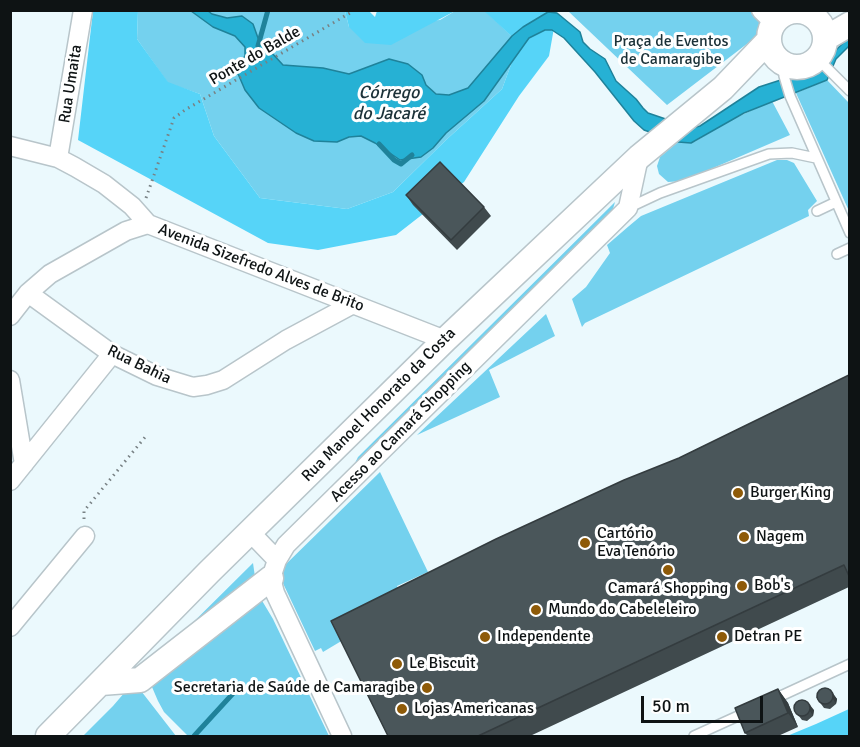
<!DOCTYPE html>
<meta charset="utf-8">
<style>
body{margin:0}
#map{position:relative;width:860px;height:747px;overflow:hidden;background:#ebf9fd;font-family:Signika,sans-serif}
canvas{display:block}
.frame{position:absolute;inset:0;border:12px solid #0e1314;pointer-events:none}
.scale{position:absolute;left:641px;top:696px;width:122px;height:27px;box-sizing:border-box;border:3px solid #0e1314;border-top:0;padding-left:8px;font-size:18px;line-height:21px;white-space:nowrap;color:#0e1314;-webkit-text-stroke:4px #fff;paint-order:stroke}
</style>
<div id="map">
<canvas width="860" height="747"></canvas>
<div class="frame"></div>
<div class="scale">50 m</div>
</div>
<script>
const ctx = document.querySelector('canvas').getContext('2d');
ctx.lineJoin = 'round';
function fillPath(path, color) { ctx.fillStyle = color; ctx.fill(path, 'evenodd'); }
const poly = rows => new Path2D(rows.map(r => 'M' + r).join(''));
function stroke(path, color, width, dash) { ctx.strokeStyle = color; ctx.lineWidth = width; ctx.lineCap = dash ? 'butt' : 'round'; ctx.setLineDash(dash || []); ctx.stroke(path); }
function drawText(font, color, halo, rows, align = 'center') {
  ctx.font = font + ' Signika,sans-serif'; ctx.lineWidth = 6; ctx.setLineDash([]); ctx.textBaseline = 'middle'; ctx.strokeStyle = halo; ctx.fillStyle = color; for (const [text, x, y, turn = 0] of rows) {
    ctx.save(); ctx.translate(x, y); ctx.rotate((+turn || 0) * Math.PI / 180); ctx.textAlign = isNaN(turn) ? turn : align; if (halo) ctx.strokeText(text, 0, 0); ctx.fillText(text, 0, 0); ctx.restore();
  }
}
fillPath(poly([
 [484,10,519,43,502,89,446,140,393,192,347,209,260,198,214,136,200,94,168,83,137,39,138,11,345,11,349,27,440,20,455,11],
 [758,10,767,19,756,37,667,105,568,11],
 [827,80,849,103,849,211,796,93],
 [772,101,790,135,683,181,668,182,659,174,657,166,660,157,678,142,691,143,696,141,729,121],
 [777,160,787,160,794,163,817,201,808,210,809,216,585,323,582,327,572,299,586,287,610,253,607,245,629,226,641,216],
 [615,202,613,209,362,461,355,463,358,457],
 [546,314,555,336,489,370,500,397,417,435],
 [380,472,428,572,397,586,405,603,323,652,321,648,315,651,281,579,282,568],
 [253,563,256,584,261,599,273,619,329,736,188,736,164,712,158,701,146,673,148,667],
 [131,685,138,687,176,736,83,736,113,706]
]), '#74d1ee');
fillPath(poly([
 [93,11,138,11,137,39,168,82,200,94,214,136,260,198,347,209,393,192,446,140,502,89,519,43,484,11,557,11,549,56,519,96,464,182,396,235,318,250,268,243,78,140],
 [345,11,369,11,375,17,377,11,455,11,391,45,365,43,349,27],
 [849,709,849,736,787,736,816,724]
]), '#56d4f8');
const water = poly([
 [191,11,208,11,212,14,227,18,242,16,253,24,258,38,283,65,323,68,349,74,389,59,408,64,422,75,426,85,436,94,449,95,468,88,512,36,523,27,548,12,557,13,580,32,583,42,590,49,605,59,616,81,636,99,643,108,648,113,692,128,700,126,759,87,818,68,849,37,849,46,836,59,827,80,744,113,691,143,678,142,644,130,634,121,595,72,564,38,552,30,545,30,529,38,484,101,446,133,433,148,421,157,400,160,375,143,361,136,349,137,337,142,314,141,296,133,259,108,245,90,236,69,245,56,245,47,235,36,213,27,191,11]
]);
fillPath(water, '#26b1d4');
stroke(water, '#1f829a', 1.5);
stroke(poly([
 [258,46,268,10],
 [379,144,394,160,401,164,412,155],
 [194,736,238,688]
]), '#1f829a', 5);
const service = poly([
 [818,59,850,91],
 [783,63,784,76,790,96,850,233],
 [628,208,660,193,769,154,792,153,816,158],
 [817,211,836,202],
 [837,254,850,248],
 [772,700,850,664],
 [694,736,749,711]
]);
const minor = poly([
 [761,10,774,23],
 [804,11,805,10],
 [10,146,58,158,75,167,104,184,132,206,148,224,445,340],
 [58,158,83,10],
 [28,293,112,354,157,376,193,387,207,385,223,380,286,340,353,304],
 [10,316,28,293,50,274,126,231,148,224],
 [10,380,24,464],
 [10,481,112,354],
 [250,532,277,560],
 [10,627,85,536],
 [342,736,275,593,271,578,277,560,286,545,628,208,639,157]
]);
const tertiary = poly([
 '769 39a28 28 0 1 1 56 0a28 28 0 1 1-56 0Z',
 [826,38,850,24],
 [101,683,140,680,271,578],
 [48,736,209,572,445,340,639,157,723,88,769,40]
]);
stroke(service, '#b8c5ca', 12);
stroke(minor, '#b8c5ca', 21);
stroke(tertiary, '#b8c5ca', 27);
stroke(poly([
 [146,198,174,118,185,110,355,10],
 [84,519,84,511,146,436]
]), '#788184', 3, [1.5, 4.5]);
stroke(service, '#fff', 9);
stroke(minor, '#fff', 18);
stroke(tertiary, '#fff', 24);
fillPath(poly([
 [406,195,484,207,491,216,457,250,413,205],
 [849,375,849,587,530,736,388,736,679,458],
 [778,689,788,703,798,727,778,736,748,736,745,733],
 [830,689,837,699,836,704,830,709,824,708,816,697],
 [814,710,813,716,807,721,802,720,795,711]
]), '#404a4d');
fillPath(poly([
 [778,689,788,703,798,727,788,713],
 [833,694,837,699,836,704,833,699],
 [810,705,814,710,813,716,810,711]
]), '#343c3f');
const building = poly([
 [440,162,484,207,451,240,406,195,440,162],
 [849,375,849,576,844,565,478,736,388,736,331,621,496,539,624,480,679,458,849,375],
 '817 696a8 8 0 1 1 16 0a8 8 0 1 1-16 0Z',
 [778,689,788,713,745,733,735,708,778,689],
 '794 708a8 8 0 1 1 16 0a8 8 0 1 1-16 0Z'
]);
fillPath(building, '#4a565a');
stroke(building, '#343c3f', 1.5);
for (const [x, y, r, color] of [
 [738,493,6,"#8e5a08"],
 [744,537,6,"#8e5a08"],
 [585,543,6,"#8e5a08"],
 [668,570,6,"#8e5a08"],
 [742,586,6,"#8e5a08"],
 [536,610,6,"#8e5a08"],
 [485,637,6,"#8e5a08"],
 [722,637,6,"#8e5a08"],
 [397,664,6,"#8e5a08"],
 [427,688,6,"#8e5a08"],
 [402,709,6,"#8e5a08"]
]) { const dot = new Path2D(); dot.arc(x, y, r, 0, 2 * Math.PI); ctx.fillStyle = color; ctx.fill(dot); stroke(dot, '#fff', 2); }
drawText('16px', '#1b3138', '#fff', [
 ["Praça de Eventos",671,42],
 ["de Camaragibe",671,60]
]);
drawText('16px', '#0e1314', '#fff', [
 ["Ponte do Balde",255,56,-30],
 ["Rua Umaita",71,84,-81],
 ["Avenida Sizefredo Alves de Brito",261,268,21],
 ["Rua Bahia",139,365,26],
 ["Rua Manoel Honorato da Costa",379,405,-45],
 ["Acesso ao Camará Shopping",401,432,-45]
]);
drawText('16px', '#0e1314', '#fff', [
 ["Burger King",750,493],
 ["Cartório",597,534],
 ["Eva Tenório",597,552],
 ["Nagem",756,537],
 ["Bob's",754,586],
 ["Camará Shopping",668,589,"center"],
 ["Mundo do Cabeleleiro",548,610],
 ["Independente",497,637],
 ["Detran PE",734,637],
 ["Le Biscuit",409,664],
 ["Secretaria de Saúde de Camaragibe",415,688,"right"],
 ["Lojas Americanas",414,709]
], 'left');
drawText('italic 18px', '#1c3239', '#fff', [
 ["Córrego",389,93],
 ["do Jacaré",389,114]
]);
</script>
